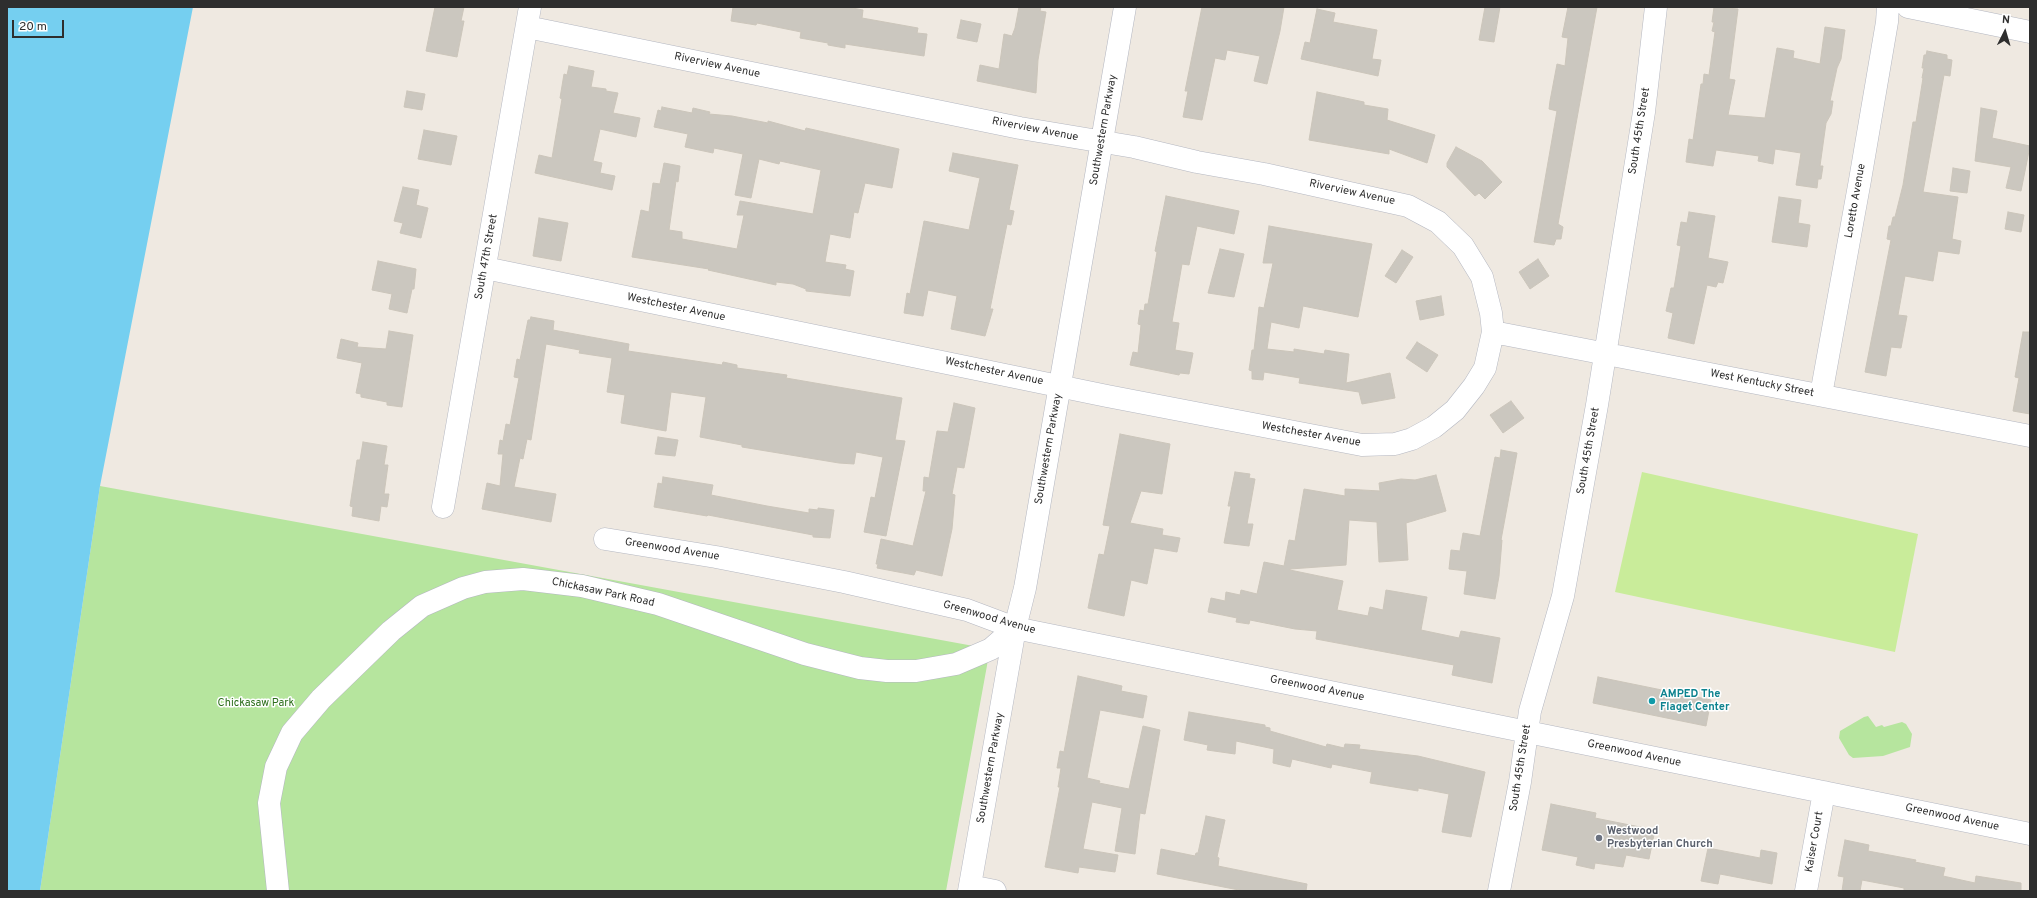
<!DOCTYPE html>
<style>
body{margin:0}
#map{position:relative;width:2037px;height:898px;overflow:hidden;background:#efe9e1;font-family:Overpass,sans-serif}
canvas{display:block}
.frame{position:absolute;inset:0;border:8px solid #2e2e2e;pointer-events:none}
.north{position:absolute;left:1985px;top:12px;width:40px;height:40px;-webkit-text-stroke:3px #fff;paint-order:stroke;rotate:5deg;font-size:11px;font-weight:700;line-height:16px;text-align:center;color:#2e2e2e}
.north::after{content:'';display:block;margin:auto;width:14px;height:18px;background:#2e2e2e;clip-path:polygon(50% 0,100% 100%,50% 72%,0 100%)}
.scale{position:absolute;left:12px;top:20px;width:52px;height:18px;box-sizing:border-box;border:2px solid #2e2e2e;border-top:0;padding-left:5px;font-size:12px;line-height:14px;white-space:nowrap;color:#2e2e2e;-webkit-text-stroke:3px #fff;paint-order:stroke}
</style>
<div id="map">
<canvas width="2037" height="898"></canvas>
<div class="frame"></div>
<div class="north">N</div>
<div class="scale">20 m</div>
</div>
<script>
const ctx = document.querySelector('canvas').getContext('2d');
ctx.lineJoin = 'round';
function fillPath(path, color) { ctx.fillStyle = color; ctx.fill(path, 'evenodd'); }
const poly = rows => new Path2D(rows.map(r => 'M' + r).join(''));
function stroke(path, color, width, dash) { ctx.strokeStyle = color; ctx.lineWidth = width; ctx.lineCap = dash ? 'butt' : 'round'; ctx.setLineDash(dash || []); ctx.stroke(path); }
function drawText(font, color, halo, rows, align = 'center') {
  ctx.font = font + ' Overpass,sans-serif'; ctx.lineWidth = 3; ctx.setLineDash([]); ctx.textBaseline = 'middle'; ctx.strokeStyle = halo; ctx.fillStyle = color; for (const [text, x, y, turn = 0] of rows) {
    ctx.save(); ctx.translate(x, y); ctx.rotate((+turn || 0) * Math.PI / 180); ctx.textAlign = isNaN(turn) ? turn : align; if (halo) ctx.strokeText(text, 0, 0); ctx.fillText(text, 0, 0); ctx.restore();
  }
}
fillPath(poly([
 [100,486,990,649,946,891,40,891],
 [1868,716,1876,727,1882,725,1884,727,1902,722,1906,724,1912,734,1910,747,1883,756,1853,758,1849,755,1839,738,1840,731,1864,717]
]), '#b6e59e');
fillPath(poly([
 [1642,472,1918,534,1895,652,1615,592]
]), '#c9ec9a');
fillPath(poly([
 [7,7,193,7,100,486,40,891,7,891]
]), '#75cff0');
const building = poly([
 [435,7,464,7,461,21,464,21,457,57,426,51,435,7],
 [733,7,847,7,863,10,862,18,918,28,917,33,927,34,924,56,845,44,845,48,828,45,828,43,800,38,801,32,757,23,756,25,731,21,733,7],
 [1019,7,1041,7,1040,11,1046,12,1038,60,1036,93,977,81,980,65,999,69,1004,34,1012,36,1015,28,1019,7],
 [1202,7,1284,7,1280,31,1267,84,1254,81,1260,56,1227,50,1225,60,1215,58,1202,120,1183,117,1188,91,1185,91,1202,7],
 [1485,7,1500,7,1494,42,1479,40,1485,7],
 [1568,7,1597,7,1558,224,1563,227,1561,239,1556,239,1554,245,1534,242,1557,111,1549,109,1550,101,1557,64,1565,66,1568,38,1562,37,1568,7],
 [1714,7,1738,9,1729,79,1735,80,1728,115,1765,118,1777,48,1794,51,1793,58,1820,64,1825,27,1845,30,1841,59,1837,68,1830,101,1833,101,1831,114,1826,123,1820,166,1823,166,1821,179,1818,179,1817,188,1796,185,1801,153,1775,149,1773,164,1758,161,1759,156,1716,150,1713,166,1686,162,1689,139,1693,140,1701,84,1703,84,1704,74,1709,75,1715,32,1712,31,1714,22,1712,22,1714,7],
 [1317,9,1335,13,1333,22,1377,30,1372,59,1381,60,1378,76,1301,59,1305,42,1310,43,1317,9],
 [961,20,981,24,977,42,957,38,961,20],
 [1927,51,1947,55,1947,59,1952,60,1950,76,1944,75,1923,192,1958,197,1952,239,1961,241,1959,254,1938,251,1933,281,1905,276,1898,315,1907,316,1901,348,1891,347,1886,376,1865,372,1891,240,1887,239,1889,226,1891,226,1893,217,1895,217,1903,185,1913,122,1916,122,1923,78,1922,78,1924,68,1922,68,1924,55,1926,55,1927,51],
 [569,66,594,71,591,87,606,89,606,91,618,93,613,113,640,118,636,137,600,129,593,161,602,163,600,173,615,176,612,190,535,173,539,155,552,158,562,99,560,98,564,74,567,75,569,66],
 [407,91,425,94,422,110,404,107,407,91],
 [1317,92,1364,102,1364,105,1388,109,1387,120,1435,135,1427,163,1389,149,1389,154,1309,140,1317,92],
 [662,107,692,113,693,108,710,112,709,114,732,116,768,123,768,121,805,131,806,128,899,149,892,188,865,183,858,213,854,212,850,238,830,234,825,262,846,265,845,269,854,271,850,296,806,291,806,289,793,284,776,282,776,285,708,270,709,269,632,257,641,210,649,212,653,183,660,184,664,163,680,166,678,182,676,181,669,230,682,232,682,239,737,249,744,215,737,215,740,201,813,214,821,170,780,161,779,164,759,159,751,198,735,195,743,154,714,148,713,153,685,147,688,134,654,127,658,110,661,111,662,107],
 [1981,108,1997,111,1992,138,2030,146,2021,191,2006,188,2011,167,1975,161,1981,108],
 [424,130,457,136,451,165,418,159,424,130],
 [1456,147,1482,161,1502,182,1485,199,1479,193,1475,196,1447,167,1447,163,1456,147],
 [953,153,1018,165,1009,210,1014,211,1011,225,1007,224,990,309,993,309,985,336,951,329,957,296,928,290,923,316,904,313,907,293,910,294,924,221,969,230,980,178,949,171,953,153],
 [1953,168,1970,171,1967,193,1950,191,1953,168],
 [403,187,419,190,416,205,428,208,421,238,400,233,403,223,394,221,403,187],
 [1166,196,1239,211,1234,234,1197,226,1189,265,1182,264,1172,322,1179,323,1175,350,1193,353,1189,374,1180,373,1179,375,1130,365,1133,352,1138,353,1141,325,1138,324,1140,310,1144,311,1145,304,1148,304,1157,252,1155,251,1166,196],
 [1779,197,1801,200,1798,223,1810,225,1807,247,1772,242,1779,197],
 [1689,212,1715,216,1708,258,1728,262,1723,283,1718,282,1716,287,1707,285,1694,344,1668,338,1673,313,1666,311,1671,288,1674,288,1681,246,1677,245,1681,222,1687,223,1689,212],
 [2008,212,2024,215,2021,232,2005,229,2008,212],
 [539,218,568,223,561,261,533,256,539,218],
 [1269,226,1372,244,1358,317,1303,306,1299,328,1271,322,1267,349,1294,352,1294,349,1324,354,1325,350,1349,354,1346,383,1390,373,1395,398,1362,404,1359,392,1299,383,1300,378,1264,372,1263,380,1252,379,1252,371,1249,370,1252,350,1254,350,1259,307,1264,308,1273,263,1263,263,1269,226],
 [1220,249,1244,254,1234,297,1208,293,1220,249],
 [1402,250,1413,257,1396,283,1385,276,1402,250],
 [1538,259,1549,276,1530,289,1519,272,1538,259],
 [378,261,416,269,414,289,412,289,407,313,389,309,392,294,372,290,378,261],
 [1441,296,1444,315,1420,320,1416,301,1441,296],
 [531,317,554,321,553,330,629,344,628,351,722,365,723,362,737,365,737,368,787,375,786,378,902,398,895,440,905,441,886,536,864,532,871,497,875,498,883,457,856,452,854,464,839,463,742,447,742,445,700,437,706,397,671,392,666,431,621,423,625,395,607,392,612,358,579,353,580,350,546,344,531,440,527,439,523,459,520,458,514,487,556,494,551,522,482,509,487,483,500,486,503,454,498,454,500,440,503,441,506,424,510,425,519,378,514,377,517,359,520,360,528,320,530,320,531,317],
 [389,331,413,335,402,407,387,405,387,402,361,397,361,394,356,393,362,363,337,358,341,339,358,343,357,347,386,349,389,331],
 [2023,332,2030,332,2030,414,2013,411,2019,378,2015,377,2023,332],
 [1417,342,1438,355,1427,372,1406,358,1417,342],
 [1511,401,1524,418,1503,433,1490,415,1511,401],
 [954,403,975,408,964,468,957,467,952,494,955,495,952,529,942,576,916,570,914,575,877,568,878,564,876,564,881,539,913,546,926,491,923,491,924,477,929,478,937,431,948,432,954,403],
 [1120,434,1170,444,1162,494,1141,491,1130,523,1163,529,1162,535,1180,538,1177,552,1154,548,1147,584,1131,580,1124,616,1088,608,1099,554,1104,555,1110,526,1103,525,1120,434],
 [658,437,678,440,675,456,655,454,658,437],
 [363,442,387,446,384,465,388,465,384,494,389,494,387,507,381,506,379,521,352,516,353,507,350,506,357,460,360,460,363,442],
 [1501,450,1517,453,1501,540,1502,540,1499,576,1495,599,1464,594,1467,571,1449,569,1451,550,1460,551,1463,533,1480,536,1495,457,1500,458,1501,450],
 [1235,472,1250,474,1249,478,1255,479,1247,524,1253,524,1249,546,1224,543,1231,506,1228,506,1235,472],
 [1436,475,1446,511,1406,523,1408,560,1379,562,1377,522,1349,520,1346,565,1290,569,1290,570,1343,581,1337,610,1368,616,1370,607,1383,610,1386,590,1427,597,1421,630,1459,638,1461,631,1500,638,1492,683,1452,675,1454,665,1316,639,1317,631,1295,629,1250,620,1249,624,1236,622,1237,618,1208,612,1211,598,1225,601,1226,592,1240,595,1241,590,1257,594,1264,562,1284,566,1289,540,1295,541,1304,489,1345,496,1345,489,1380,491,1379,483,1401,479,1415,480,1436,475],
 [663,477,713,485,711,495,767,506,809,513,809,509,818,510,818,508,834,510,830,538,813,537,813,535,708,515,707,516,654,507,658,483,662,484,663,477],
 [1078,676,1122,686,1121,691,1147,696,1143,718,1100,710,1087,778,1100,781,1099,783,1129,789,1143,726,1160,730,1145,814,1140,813,1135,854,1115,851,1122,808,1092,802,1083,849,1118,855,1115,872,1079,867,1078,873,1045,867,1060,787,1058,787,1061,768,1057,768,1060,751,1064,752,1078,676],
 [1598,677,1711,700,1706,726,1593,703,1598,677],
 [1189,712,1265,725,1265,727,1270,728,1270,731,1326,747,1327,744,1344,748,1345,744,1360,745,1359,749,1418,756,1485,772,1471,837,1442,832,1449,794,1418,788,1418,791,1370,783,1372,772,1332,764,1331,768,1292,759,1290,767,1273,763,1274,749,1236,741,1235,754,1207,750,1208,745,1184,740,1189,712],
 [1551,804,1596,813,1595,818,1655,830,1649,859,1626,855,1623,867,1595,863,1594,869,1576,865,1578,857,1542,850,1551,804],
 [1206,816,1225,820,1217,857,1219,858,1218,866,1307,884,1306,891,1244,891,1157,874,1161,849,1195,856,1196,853,1198,853,1206,816],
 [1845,840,1869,845,1868,851,1916,860,1915,862,1945,868,1943,876,1975,883,1976,876,2021,883,2021,891,1904,891,1904,888,1862,880,1860,891,1842,891,1844,877,1838,876,1845,840],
 [1708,848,1760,858,1761,850,1777,853,1772,884,1720,874,1718,884,1701,881,1708,848]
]);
fillPath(building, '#cbc7bf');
stroke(building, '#cbc5ba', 1);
const minor = poly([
 [1908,7,2030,32],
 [485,268,1107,396,1362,445,1395,444,1412,439,1434,427,1455,410,1474,386,1485,368,1493,332,1491,313,1482,277,1463,246,1438,222,1408,206,1264,174,1197,162,1134,147,1020,128,527,27],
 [1493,332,2030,436],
 [1821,395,1860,180,1887,22,1888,7],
 [443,507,530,7],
 [605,539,716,557,844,582,967,610,1015,628,2030,834],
 [970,886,995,891],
 [278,891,269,803,276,767,292,733,321,699,391,631,422,606,463,588,485,582,523,579,582,586,658,604,805,654,860,668,887,671,916,671,956,664,991,649,1015,628],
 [969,891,1015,628,1025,588,1125,7],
 [1499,891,1520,782,1530,711,1563,596,1597,405,1644,112,1656,7],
 [1806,891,1824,792]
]);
stroke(minor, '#b4b7c1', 23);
stroke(minor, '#fff', 22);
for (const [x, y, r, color] of [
 [1652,701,4,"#0f9aa8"],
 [1599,838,4,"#6b7280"]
]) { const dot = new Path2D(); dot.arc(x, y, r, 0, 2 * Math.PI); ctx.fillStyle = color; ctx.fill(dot); stroke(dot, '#fff', 1.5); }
drawText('11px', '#2e2e2e', '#fff', [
 ["Riverview Avenue",717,66,12],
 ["Riverview Avenue",1035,130,11],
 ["Southwestern Parkway",1104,130,-80],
 ["South 45th Street",1640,131,-81],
 ["Riverview Avenue",1352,193,12],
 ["Loretto Avenue",1856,201,-80],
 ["South 47th Street",487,257,-80],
 ["Westchester Avenue",676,308,12],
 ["Westchester Avenue",994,372,12],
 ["West Kentucky Street",1762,384,11],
 ["Westchester Avenue",1311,435,10],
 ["Southwestern Parkway",1049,449,-80],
 ["South 45th Street",1589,451,-80],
 ["Greenwood Avenue",672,550,9],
 ["Chickasaw Park Road",603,593,12],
 ["Greenwood Avenue",989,618,16],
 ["Greenwood Avenue",1317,689,11],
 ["Greenwood Avenue",1634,754,12],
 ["Southwestern Parkway",991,768,-80],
 ["South 45th Street",1521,768,-81],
 ["Greenwood Avenue",1952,818,12],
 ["Kaiser Court",1815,842,-80]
]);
drawText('bold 11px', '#0d838f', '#fff', [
 ["AMPED The",1660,695],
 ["Flaget Center",1660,708]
], 'left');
drawText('11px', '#2c6e1b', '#fff', [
 ["Chickasaw Park",256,704]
]);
drawText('bold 11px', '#5b616d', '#fff', [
 ["Westwood",1607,832],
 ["Presbyterian Church",1607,845]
], 'left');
</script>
